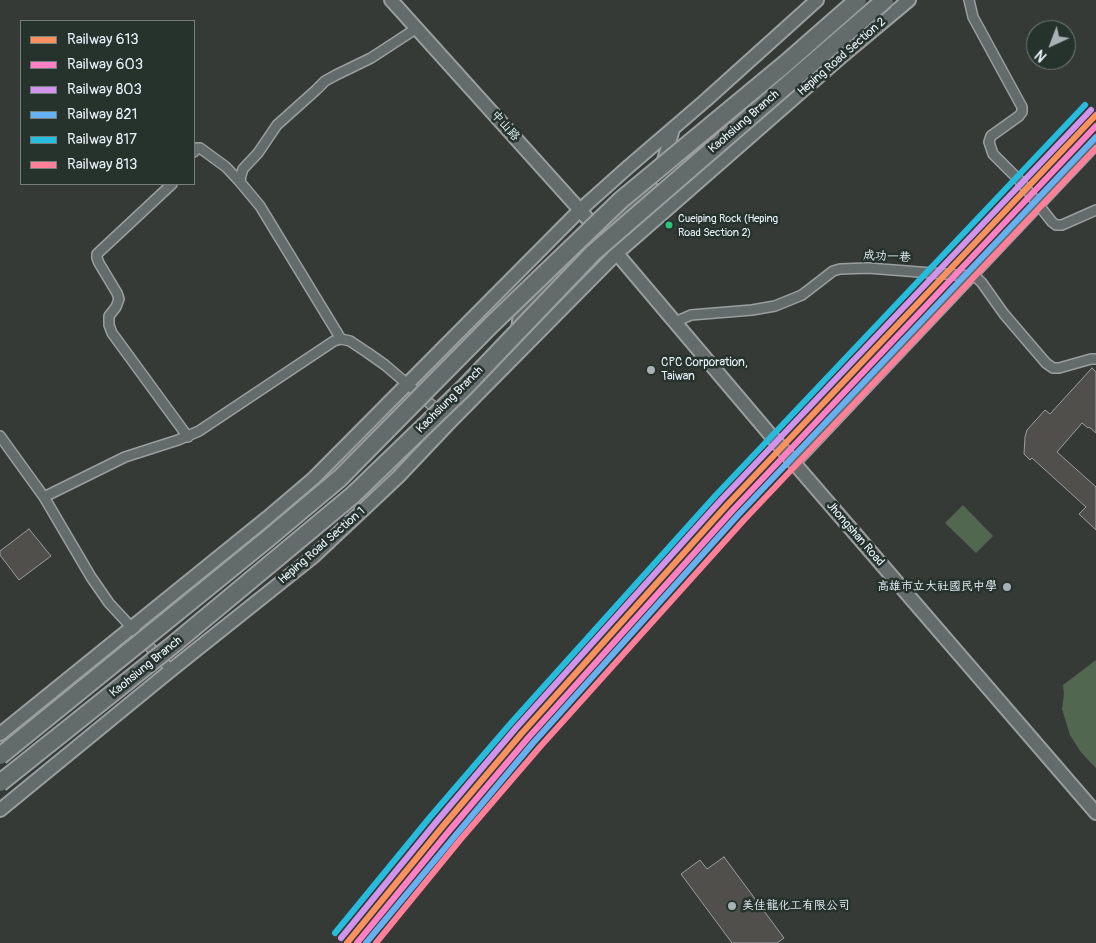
<!DOCTYPE html>
<meta charset="utf-8">
<style>
body{margin:0}
#map{position:relative;width:1096px;height:943px;overflow:hidden;background:#363a37;font-family:Pangolin,sans-serif}
canvas{display:block}
.legend{position:absolute;left:20px;top:20px;width:175px;height:165px;box-sizing:border-box;background:#26332d;border:1px solid #747f7e;margin:0;padding:6px 9px;list-style:none;font-size:15px;color:#e8f1f8}
.legend li{display:flex;align-items:center;gap:10px;height:25px}
.legend b{width:25px;border:1px solid #747f7e}
.north{position:absolute;left:1026px;top:20px;width:50px;height:50px;box-sizing:border-box;background:#26332d;border:1px solid #747f7e;border-radius:50%;rotate:223deg;font-size:14px;font-weight:700;line-height:20px;text-align:center;color:#e8f1f8}
.north::after{content:'';display:block;margin:auto;width:18px;height:22px;background:#aab1b4;clip-path:polygon(50% 0,100% 100%,50% 72%,0 100%)}
</style>
<div id="map">
<canvas width="1096" height="943"></canvas>
<ul class="legend">
<li><b style="height:6px;background:#fa915f"></b>Railway 613</li>
<li><b style="height:6px;background:#ff80c5"></b>Railway 603</li>
<li><b style="height:6px;background:#d193ec"></b>Railway 803</li>
<li><b style="height:6px;background:#66b1f2"></b>Railway 821</li>
<li><b style="height:6px;background:#26bcdd"></b>Railway 817</li>
<li><b style="height:6px;background:#ff8098"></b>Railway 813</li>
</ul>
<div class="north">N</div>
</div>
<script>
const ctx = document.querySelector('canvas').getContext('2d');
ctx.lineJoin = 'round';
function fillPath(path, color) { ctx.fillStyle = color; ctx.fill(path, 'evenodd'); }
const poly = rows => new Path2D(rows.map(r => 'M' + r).join(''));
function stroke(path, color, width, dash) { ctx.strokeStyle = color; ctx.lineWidth = width; ctx.lineCap = dash ? 'butt' : 'round'; ctx.setLineDash(dash || []); ctx.stroke(path); }
function drawText(font, color, halo, rows, align = 'center') {
  ctx.font = font + ' Pangolin,"LXGW WenKai TC",sans-serif'; ctx.lineWidth = 5; ctx.setLineDash([]); ctx.textBaseline = 'middle'; ctx.strokeStyle = halo; ctx.fillStyle = color; for (const [text, x, y, turn = 0] of rows) {
    ctx.save(); ctx.translate(x, y); ctx.rotate((+turn || 0) * Math.PI / 180); ctx.textAlign = isNaN(turn) ? turn : align; if (halo) ctx.strokeText(text, 0, 0); ctx.fillText(text, 0, 0); ctx.restore();
  }
}
fillPath(poly([
 [963,505,993,536,976,553,945,523],
 [1096,660,1096,768,1090,762,1080,751,1070,735,1062,709,1064,694,1063,685]
]), '#516750');
const building = poly([
 [1092,368,1096,372,1096,433,1089,427,1088,428,1082,423,1057,452,1096,487,1096,530,1079,514,1086,507,1032,458,1030,460,1024,454,1025,437,1027,430,1045,410,1050,414,1092,368],
 [29,529,51,556,19,580,0,555,0,551,29,529],
 [724,857,784,938,777,943,732,943,681,874,700,860,707,869,724,857]
]);
fillPath(building, '#504f4c');
stroke(building, '#9b9e9e', 1);
const street = poly([
 [969,0,973,17,1022,107,1022,112,1019,116,991,136,989,142,993,154,1020,181,1052,222,1056,225,1062,225,1096,210],
 [194,152,197,148,200,148,226,167,240,182,260,206,341,339],
 [240,182,241,175,243,169,258,153,277,125,316,90,325,81,336,75,371,58,417,28],
 [172,184,97,254,97,258,99,263,117,293,119,299,116,307,109,316,109,325,112,333,188,437],
 [675,322,691,315,752,310,775,306,802,295,833,271,840,269,868,268,970,276,977,278,982,283,1004,314,1046,363,1053,368,1059,368,1091,359,1096,359],
 [0,436,44,497,91,577,109,603,171,670],
 [795,464,1096,145],
 [44,497,125,457,178,440,199,431,334,341,341,339,350,341,368,353,385,365,441,413]
]);
const secondary = poly([
 [391,0,580,210,795,464,1096,813],
 [662,167,673,129],
 [517,336,520,314,600,233,650,185],
 [0,734,267,518,314,478,580,210,627,168,706,100,817,0],
 [0,810,171,670,314,556,398,477,451,421,617,253,841,57,909,0]
]);
stroke(street, '#9b9e9e', 12);
stroke(secondary, '#9b9e9e', 16);
stroke(street, '#646b6b', 9);
stroke(secondary, '#646b6b', 12);
const highwayBridge = poly([
 [0,756,265,541,340,478,491,325,621,200,785,64,858,0],
 [0,783,174,644,353,495,465,387,593,253,885,0]
]);
stroke(highwayBridge, '#9b9e9e', 20, []);
stroke(highwayBridge, '#646b6b', 16);
stroke(poly([
 [347,943,443,826,522,733,727,505,1096,115]
]), '#fa915f', 6);
stroke(poly([
 [357,943,449,831,528,738,733,510,1096,126]
]), '#ff80c5', 6);
stroke(poly([
 [341,938,437,821,516,728,721,500,1091,110]
]), '#d193ec', 6);
stroke(poly([
 [366,943,455,836,533,743,738,515,1096,137]
]), '#66b1f2', 6);
stroke(poly([
 [335,933,431,816,511,723,716,495,1085,105]
]), '#26bcdd', 6);
stroke(poly([
 [376,943,460,840,539,748,744,520,1096,148]
]), '#ff8098', 6);
for (const [x, y, r, color] of [
 [669,225,4.5,"#2dc577"],
 [651,370,5,"#aab1b4"],
 [1007,587,5,"#aab1b4"],
 [732,906,5,"#aab1b4"]
]) { const dot = new Path2D(); dot.arc(x, y, r, 0, 2 * Math.PI); ctx.fillStyle = color; ctx.fill(dot); stroke(dot, '#26332d', 2); }
drawText('11px', '#e8f1f8', '#26332d', [
 ["Cueiping Rock (Heping",678,219],
 ["Road Section 2)",678,233]
], 'left');
drawText('12px', '#e8f1f8', '#26332d', [
 ["Heping Road Section 2",842,57,-41],
 ["Kaohsiung Branch",744,122,-41],
 ["中山路",505,126,48],
 ["成功一巷",887,257,3],
 ["Kaohsiung Branch",450,400,-45],
 ["Jhongshan Road",855,534,49],
 ["Heping Road Section 1",322,546,-41],
 ["Kaohsiung Branch",146,667,-39]
]);
drawText('12px', '#e8f1f8', '#26332d', [
 ["CPC Corporation,",661,363],
 ["Taiwan",661,377],
 ["高雄市立大社國民中學",997,587,"right"],
 ["美佳龍化工有限公司",742,906]
], 'left');
</script>
